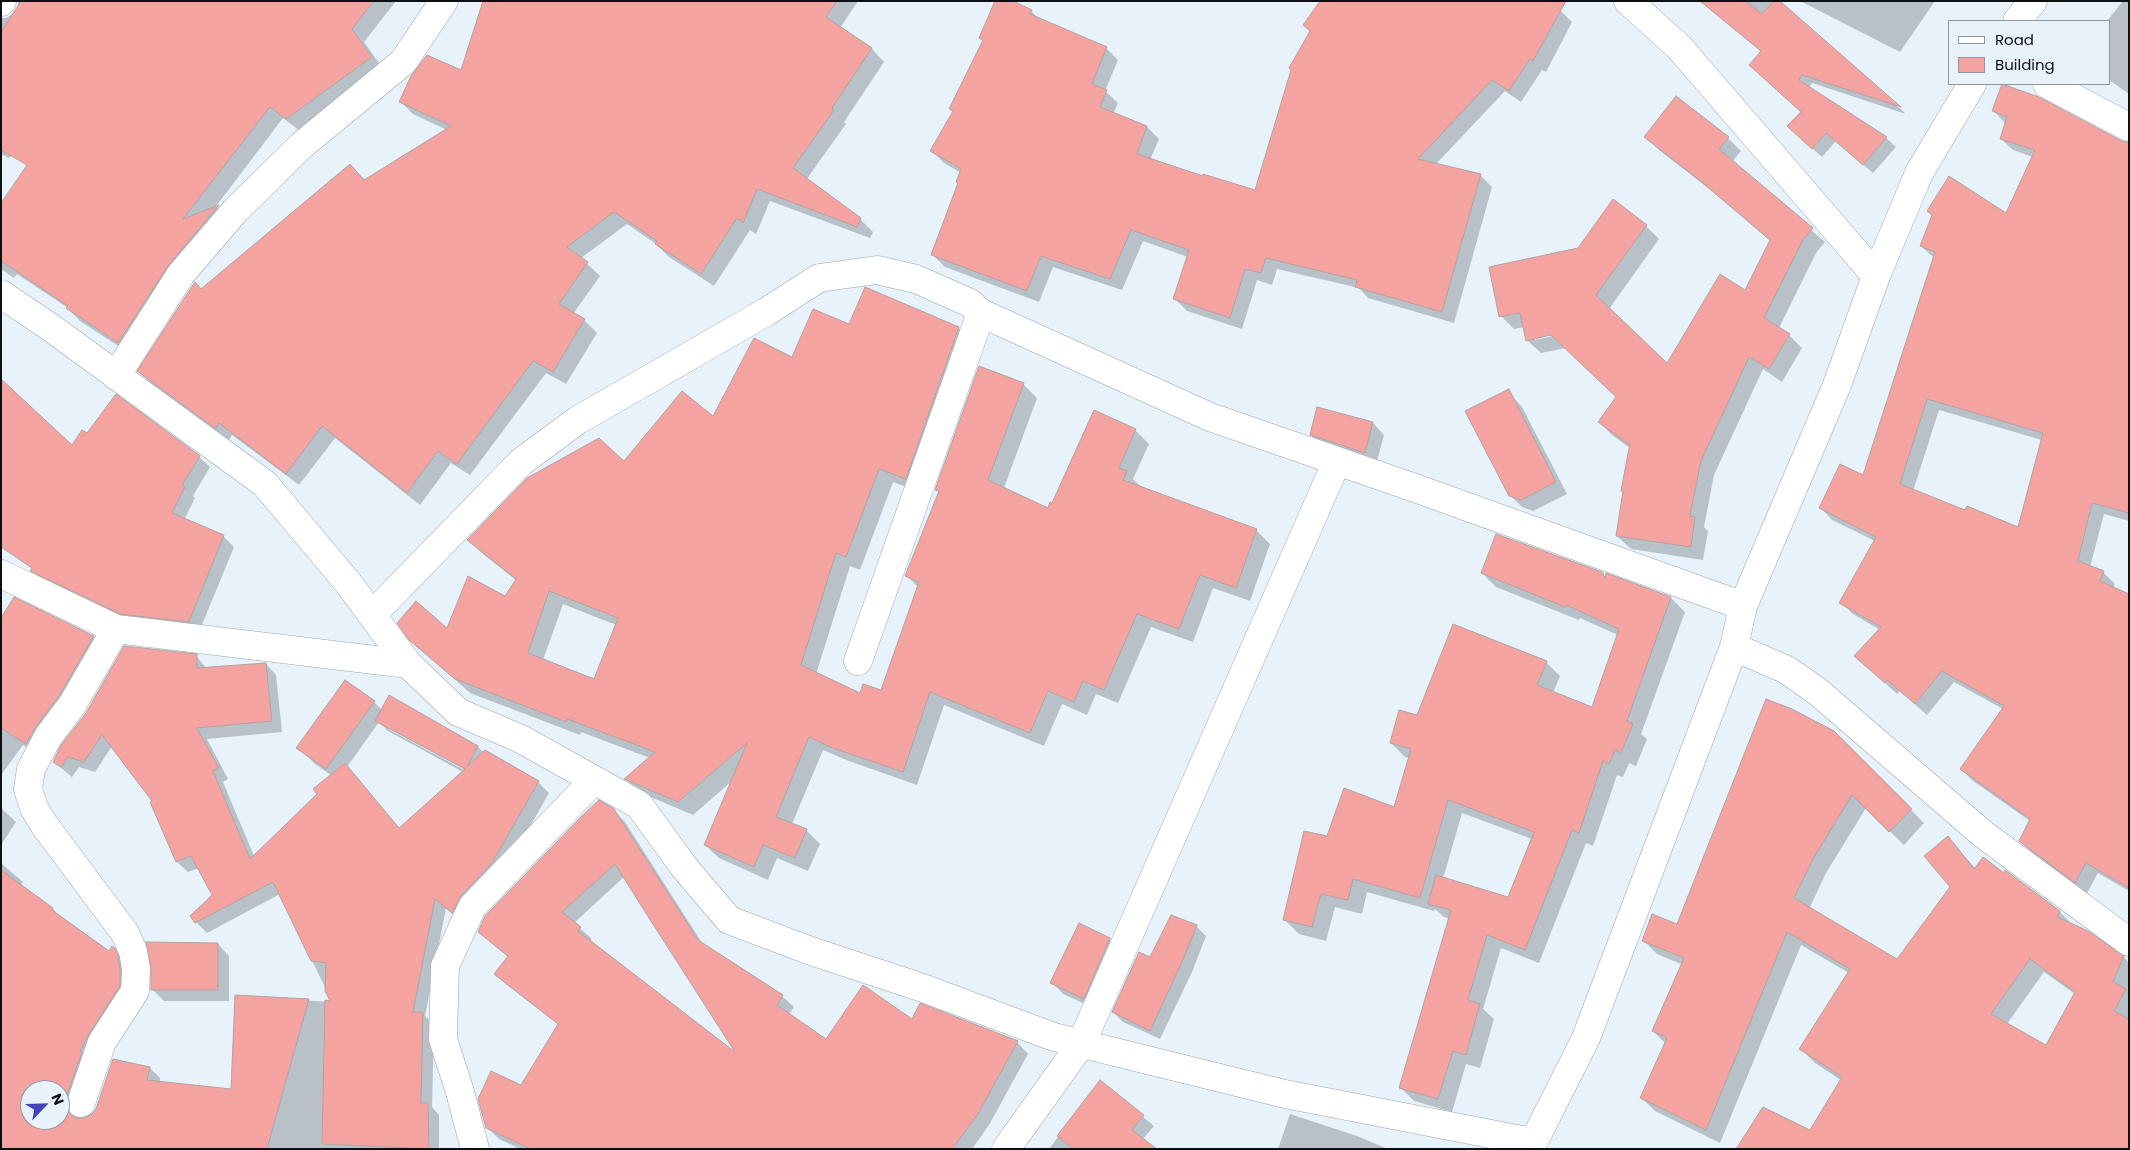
<!DOCTYPE html>
<style>
body{margin:0}
#map{position:relative;width:2130px;height:1150px;overflow:hidden;background:#e8f2fb;font-family:Poppins,sans-serif}
canvas{display:block}
.frame{position:absolute;inset:0;border:2px solid #0d1013;pointer-events:none}
.legend{position:absolute;left:1948px;top:20px;width:162px;height:65px;box-sizing:border-box;background:#e8f2fb;border:1px solid #90989e;margin:0;padding:6px 9px;list-style:none;font-size:15px;color:#0d1013}
.legend li{display:flex;align-items:center;gap:10px;height:25px}
.legend b{width:25px;border:1px solid #90989e}
.north{position:absolute;left:20px;top:1080px;width:50px;height:50px;box-sizing:border-box;background:#e8f2fb;border:1px solid #90989e;border-radius:50%;rotate:66deg;font-size:14px;font-weight:700;line-height:20px;text-align:center;color:#0d1013}
.north::after{content:'';display:block;margin:auto;width:18px;height:22px;background:#4842b8;clip-path:polygon(50% 0,100% 100%,50% 72%,0 100%)}
</style>
<div id="map">
<canvas width="2130" height="1150"></canvas>
<div class="frame"></div>
<ul class="legend">
<li><b style="height:6px;background:#fff"></b>Road</li>
<li><b style="height:14px;background:#f5a3a1"></b>Building</li>
</ul>
<div class="north">N</div>
</div>
<script>
const ctx = document.querySelector('canvas').getContext('2d');
ctx.lineJoin = 'round';
function fillPath(path, color) { ctx.fillStyle = color; ctx.fill(path, 'evenodd'); }
const poly = rows => new Path2D(rows.map(r => 'M' + r).join(''));
function stroke(path, color, width, dash) { ctx.strokeStyle = color; ctx.lineWidth = width; ctx.lineCap = dash ? 'butt' : 'round'; ctx.setLineDash(dash || []); ctx.stroke(path); }
fillPath(poly([
 [18,1,396,1,364,42,384,70,300,131,283,118,214,209,219,207,231,219,132,355,80,321,68,308,17,274,14,278,1,269,1,205,78,91,9,158,1,154,1,18,6,18,14,13,18,6],
 [484,1,858,1,840,28,872,49,884,62,844,122,846,124,806,180,860,219,873,232,870,238,770,201,756,234,750,230,714,286,669,257,656,244,627,224,581,258,600,276,573,314,584,320,597,333,566,384,546,373,470,475,451,463,420,505,335,438,299,485,232,435,229,440,152,384,139,371,201,290,350,165,365,180,447,130,413,114,401,102,462,72],
 [1700,1,1778,1,1906,114,1812,83,1809,88,1886,138,1896,147,1873,173,1836,141,1822,157,1798,136,1802,112,1762,52],
 [1800,1,1935,1,1900,52],
 [2123,1,2129,1,2129,94,2109,80,2109,21,2107,21],
 [1560,10,1572,22,1546,72,1542,70,1521,102,1505,91,1436,164,1480,175,1492,187,1454,323,1368,298,1359,288,1277,269,1272,285,1257,280,1242,329,1187,311,1175,299,1188,257,1143,241,1122,290,1053,267,1039,302,945,267,933,255,959,183,961,173,944,163,932,151,954,112,950,109,983,41,980,38,1031,11,1039,19,1106,48,1118,60,1105,91,1118,103,1113,114,1147,127,1159,139,1150,160,1204,178,1256,191],
 [1994,111,2129,144,2129,521,2104,514,2090,567,2103,572,2115,584,2113,588,2129,595,2129,891,2098,873,2087,893,2032,853,2021,841,2030,821,1973,781,1961,769,2003,709,1954,682,1927,715,1900,691,1897,694,1856,656,1880,630,1853,614,1841,602,1875,541,1832,520,1821,508,1864,477,1934,258,1921,246,2007,215,2033,157,2013,150,2001,139,2005,123],
 [1939,410,2042,440,2019,529,1913,491],
 [1646,137,1728,138,1741,151,1732,162,1825,242,1816,253,1779,328,1789,335,1802,348,1782,382,1763,369,1714,475,1704,527,1708,531,1703,560,1631,549,1617,536,1624,492,1622,491,1630,448,1612,435,1599,422,1618,397,1566,348,1541,353,1527,340,1524,327,1514,329,1501,316,1579,249,1646,226,1659,239,1609,309,1667,365,1746,291,1771,241,1713,192,1659,150],
 [1557,333,1558,335,1535,340,1535,337],
 [867,288,959,328,972,342,920,492,893,482,860,570,850,566,816,674,860,694,882,691,919,588,907,576,940,493,936,490,1023,384,1037,398,1004,488,1049,509,1135,430,1149,444,1133,479,1140,486,1139,488,1256,530,1270,544,1250,601,1213,588,1193,642,1151,627,1118,703,1096,694,1087,715,1062,704,1044,746,944,705,917,785,846,760,823,750,792,824,806,830,820,844,808,871,777,858,768,880,719,858,705,845,732,781,693,815,639,792,626,779,650,758,581,732,580,735,470,693,425,653,448,630,506,598,517,581,483,554,469,540,713,418,793,359,849,326],
 [563,604,616,625,595,681,543,660],
 [1511,395,1522,407,1567,494,1533,511,1522,507,1510,495],
 [1373,423,1384,435,1377,461,1323,446,1311,435],
 [72,447,199,457,210,467,193,496,195,498,184,520,223,536,234,547,199,632,132,624,42,581,32,570],
 [1482,573,1602,573,1606,578,1671,598,1685,612,1641,734,1647,739,1636,766,1629,763,1623,777,1617,775,1593,846,1586,843,1539,963,1501,948,1483,1009,1494,1019,1480,1068,1466,1064,1452,1112,1414,1101,1400,1087,1450,919,1444,917,1435,909,1434,911,1367,892,1362,914,1335,907,1326,941,1299,934,1285,920,1328,838,1395,809,1410,758,1405,757,1391,743,1418,717,1546,662,1560,676,1553,693,1592,708,1618,635,1580,618,1579,620,1496,587],
 [1462,813,1532,839,1509,898,1443,879],
 [1,620,93,637,104,648,37,754,23,745,1,775],
 [196,656,207,669,266,664,276,675,282,732,207,739,228,779,223,782,254,856,319,794,332,776,315,764,303,752,374,702,382,710,390,697,478,747,484,753,538,782,549,793,503,874,463,922,446,908,425,1016,434,1024,432,1107,439,1115,439,1149,1,1149,1,863,23,882,20,885,53,909,64,921,109,953,113,948,123,959,131,982,76,1109,77,1119,85,1119,92,1115,150,1068,160,1078,160,1083,232,1091,236,996,332,1002,280,894,207,933,196,922,214,895,199,868,188,872,177,862,152,802,154,801,112,746,95,772,79,767,72,777,54,762],
 [379,722,388,731,463,772,400,829,347,767],
 [388,726,471,770,470,773,388,729],
 [30,1090,60,1090,60,1120,30,1120],
 [1833,732,1924,823,1904,845,1866,808,1826,873,1809,909,1897,961,1951,887,1948,838,1976,869,2059,911,2074,926,2087,932,2124,957,2129,963,2129,1149,1810,1131,1842,1081,1815,1063,1801,1049,1849,973,1801,945,1720,1143,1655,1111,1641,1097,1666,1044,1653,1031,1683,965,1657,954,1644,941,1678,926],
 [2044,972,2075,994,2047,1047,2007,1024],
 [1,808,16,822,1,845],
 [613,810,625,822,704,946,782,996,794,1007,789,1014,827,1041,912,1021,1017,1042,1028,1054,989,1125,972,1149,520,1149,499,1139,487,1127,521,1086,559,1025,507,985,496,974,508,957,479,932],
 [624,877,739,1057,590,942,592,939,574,923],
 [1079,925,1110,939,1121,951,1096,1009,1063,994,1052,982],
 [1196,926,1206,936,1192,972,1160,1039,1123,1022,1113,1012,1151,959],
 [218,944,229,956,229,1001,164,1001,152,989],
 [1100,1082,1154,1126,1143,1139,1153,1149,1049,1149],
 [1290,1114,1357,1136,1388,1149,1278,1149]
]), '#0003');
const building = poly([
 [21,1,374,1,352,29,372,57,286,119,270,107,183,219,219,205,168,266,118,343,66,308,68,306,1,261,1,203,27,165,1,150,1,32,21,1],
 [483,1,837,1,826,17,872,48,832,108,834,110,793,168,861,218,857,227,757,189,743,223,737,218,701,274,655,244,657,241,614,212,567,247,588,262,559,304,585,319,553,372,533,361,457,464,438,451,407,493,322,426,286,474,219,423,216,429,137,371,195,282,201,289,350,164,364,180,451,126,399,102,411,76,427,55,461,70,483,1],
 [995,1,1013,1,1032,10,1030,14,1107,47,1092,84,1107,90,1100,107,1147,126,1137,154,1203,176,1203,174,1255,190,1291,70,1289,68,1310,31,1303,25,1320,1,1566,1,1533,61,1530,59,1509,91,1492,80,1418,159,1481,174,1442,312,1355,287,1357,280,1266,258,1261,273,1245,269,1230,318,1173,299,1189,250,1131,230,1110,279,1041,256,1027,291,931,255,958,183,956,182,961,169,930,151,953,111,949,109,983,40,979,38,995,1],
 [1700,1,1746,1,1762,14,1774,1,1780,1,1901,107,1802,75,1799,80,1887,137,1863,165,1826,133,1812,149,1787,126,1801,112,1749,65,1761,51,1700,1],
 [2002,84,2039,97,2122,141,2129,142,2129,513,2092,503,2078,561,2104,571,2100,581,2129,594,2129,888,2086,863,2075,883,2019,841,2030,819,1960,769,2004,706,1942,671,1915,704,1887,680,1885,683,1854,656,1881,627,1839,603,1876,537,1819,508,1840,464,1863,475,1935,252,1920,246,1932,215,1927,211,1949,176,2006,213,2035,150,2000,139,2007,117,1992,111,2002,84],
 [1927,399,2043,433,2018,527,1967,506,1965,510,1900,484,1927,399],
 [1676,96,1729,137,1719,149,1813,228,1803,240,1764,318,1790,334,1769,369,1749,357,1701,461,1690,516,1695,517,1691,547,1616,536,1623,491,1621,491,1630,443,1628,444,1598,422,1616,397,1551,335,1526,341,1520,313,1499,317,1489,267,1578,248,1613,199,1647,225,1596,295,1667,363,1720,274,1745,290,1770,240,1698,179,1644,137,1676,96],
 [865,287,959,327,906,479,879,469,846,557,836,553,801,665,860,693,863,684,881,690,919,582,905,576,939,491,935,490,979,366,1024,383,988,480,1048,508,1050,502,1052,503,1094,410,1136,429,1119,468,1127,471,1123,480,1257,529,1236,588,1200,575,1179,629,1137,614,1104,690,1083,681,1074,702,1048,691,1030,733,930,692,903,772,830,747,809,737,776,817,807,829,795,858,763,845,754,867,704,845,747,743,678,802,624,779,655,752,567,719,566,722,455,679,409,640,397,623,416,601,447,628,468,576,505,596,516,579,467,540,527,478,599,438,624,461,682,391,713,416,754,338,792,357,813,309,849,324,865,287],
 [549,591,618,618,594,679,528,653,549,591],
 [1,379,72,445,82,430,87,433,116,394,200,456,182,485,185,487,172,513,224,535,189,622,120,614,30,571,32,568,1,547,1,379],
 [1509,389,1556,482,1521,500,1509,496,1465,411,1509,389],
 [1317,407,1373,422,1365,453,1310,435,1317,407],
 [1496,534,1602,572,1605,578,1606,573,1671,597,1627,721,1633,724,1621,753,1615,750,1609,764,1603,761,1579,833,1572,830,1525,950,1487,935,1468,1000,1480,1004,1466,1055,1453,1051,1438,1099,1399,1088,1451,910,1428,904,1436,875,1508,897,1534,832,1448,800,1420,898,1353,879,1348,900,1321,894,1312,927,1283,920,1304,831,1327,836,1344,788,1394,807,1411,749,1390,743,1399,710,1417,715,1453,624,1547,661,1537,685,1592,707,1619,629,1566,605,1565,607,1481,573,1496,534],
 [14,597,94,636,59,696,35,728,26,744,1,728,1,618,14,597],
 [124,646,197,654,197,668,266,663,272,721,197,728,219,768,213,771,250,859,317,794,313,789,345,763,399,828,465,769,375,721,389,695,478,746,467,767,485,750,539,781,492,863,461,896,452,913,435,899,413,1012,423,1012,421,1103,428,1103,429,1149,322,1144,325,1000,330,1001,325,991,326,963,311,961,273,882,195,923,190,916,212,895,191,856,176,862,150,802,152,801,102,735,84,762,68,757,61,767,53,762,61,745,86,713,124,646],
 [345,680,375,701,326,769,296,748,345,680],
 [1766,699,1792,709,1834,731,1912,809,1889,832,1852,795,1813,859,1794,898,1897,959,1950,887,1924,856,1948,836,1974,869,1983,857,2004,873,2005,870,2060,911,2057,917,2088,931,2124,956,2113,982,2126,989,2114,1011,2129,1019,2129,1149,1736,1149,1763,1107,1810,1130,1842,1077,1799,1049,1850,969,1787,932,1706,1130,1640,1098,1667,1038,1652,1031,1684,958,1642,941,1652,914,1677,924,1766,699],
 [2030,959,2075,992,2046,1045,1991,1014,2030,959],
 [599,800,614,809,698,940,783,995,777,1005,826,1039,863,985,912,1019,920,1003,1018,1041,978,1114,952,1149,531,1149,486,1128,478,1099,491,1071,521,1085,558,1024,494,974,508,956,478,932,485,916,582,816,599,800],
 [615,864,649,918,735,1052,578,931,581,927,562,912,615,864],
 [1,870,53,908,52,910,109,951,112,946,115,948,118,956,120,970,120,986,89,1034,80,1051,82,1052,66,1098,66,1106,70,1114,75,1118,84,1118,92,1114,96,1109,113,1059,150,1067,147,1080,231,1089,235,995,309,999,267,1149,1,1149,1,870],
 [30,1090,60,1090,60,1120,30,1120,30,1090],
 [1171,915,1197,925,1182,962,1150,1031,1112,1012,1139,952,1150,957,1171,915],
 [1079,923,1110,938,1084,999,1050,983,1079,923],
 [146,942,218,943,218,990,151,990,151,967,146,942],
 [1100,1080,1144,1115,1132,1130,1157,1149,1073,1149,1057,1136,1100,1080]
]);
fillPath(building, '#f5a3a1');
stroke(building, '#afa2a1', 1);
const minor = poly([
 [1628,1,1679,47,1876,276],
 [1,2,2,1],
 [2017,21,2033,1],
 [2047,84,2129,127],
 [1,294,50,327,265,484,349,584,408,664,458,712,521,739,639,805,684,867,729,920,811,951,923,988,1054,1037,1285,1094,1532,1142],
 [116,376,181,274,235,211,302,145,403,62,444,1],
 [1,574,116,629,408,664],
 [372,615,521,462,578,420,766,312,819,278,877,270,916,279,970,303,981,313,1210,417,1415,488,1743,606],
 [1734,647,1787,670,1817,691,1983,834,2129,942],
 [858,661,981,313],
 [81,1103,102,1042,135,991,136,969,133,951,125,933,45,826,34,808,28,789,31,769,48,737,72,705,116,629],
 [475,1149,460,1092,443,1039,445,966,472,907,594,780],
 [1006,1149,1081,1044,1337,461],
 [1530,1149,1586,1038,1734,647,1743,606,1837,385,1876,276,1919,173,1972,84]
]);
stroke(minor, '#9aa4ab', 29);
stroke(minor, '#fff', 28);
</script>
